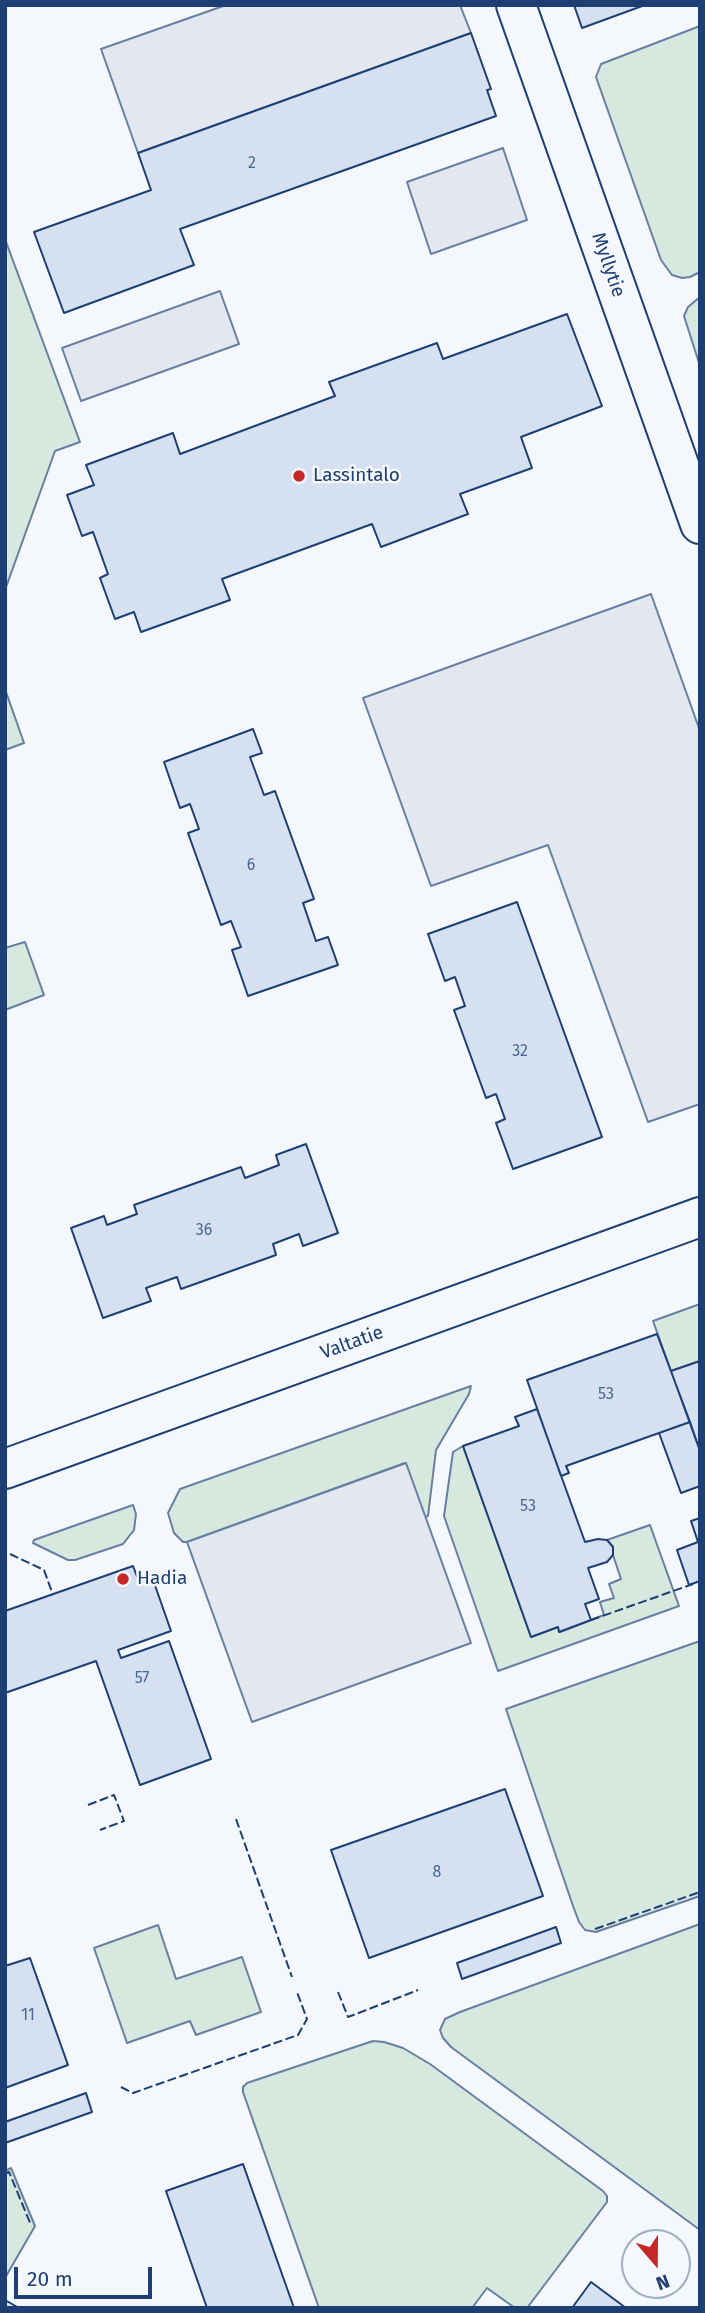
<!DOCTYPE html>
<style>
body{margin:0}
#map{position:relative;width:705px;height:2313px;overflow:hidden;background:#f4f7fb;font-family:"Fira Sans",sans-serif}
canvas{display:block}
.frame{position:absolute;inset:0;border:7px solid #1d3f73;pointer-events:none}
.north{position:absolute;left:621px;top:2229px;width:70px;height:70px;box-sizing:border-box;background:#f4f7fb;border:2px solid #9eadc5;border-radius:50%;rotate:160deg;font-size:19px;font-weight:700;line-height:28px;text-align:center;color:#1d3f73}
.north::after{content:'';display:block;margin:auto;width:24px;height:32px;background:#c62828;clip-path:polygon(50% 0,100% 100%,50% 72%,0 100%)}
.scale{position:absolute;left:14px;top:2267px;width:138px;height:32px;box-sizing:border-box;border:4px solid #1d3f73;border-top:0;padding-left:9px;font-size:21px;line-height:24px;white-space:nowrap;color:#1d3f73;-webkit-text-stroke:5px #f4f7fb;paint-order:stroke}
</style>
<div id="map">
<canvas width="705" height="2313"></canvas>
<div class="frame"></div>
<div class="north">N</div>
<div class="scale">20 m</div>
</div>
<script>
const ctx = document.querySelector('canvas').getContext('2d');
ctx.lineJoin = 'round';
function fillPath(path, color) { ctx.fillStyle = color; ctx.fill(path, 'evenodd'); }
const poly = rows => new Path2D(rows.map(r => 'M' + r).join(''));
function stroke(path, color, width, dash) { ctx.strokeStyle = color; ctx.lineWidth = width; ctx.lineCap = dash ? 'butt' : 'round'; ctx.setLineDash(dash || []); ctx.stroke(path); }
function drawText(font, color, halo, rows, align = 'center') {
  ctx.font = font + ' "Fira Sans",sans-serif'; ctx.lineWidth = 5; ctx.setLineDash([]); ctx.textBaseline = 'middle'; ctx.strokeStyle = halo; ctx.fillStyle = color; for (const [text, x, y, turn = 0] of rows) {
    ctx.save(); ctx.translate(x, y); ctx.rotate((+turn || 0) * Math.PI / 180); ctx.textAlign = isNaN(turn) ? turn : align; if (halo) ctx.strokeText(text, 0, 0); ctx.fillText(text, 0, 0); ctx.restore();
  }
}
const green = poly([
 [700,26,700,272,690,277,682,278,672,275,661,260,596,77,601,64,700,26],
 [5,239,80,442,55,451,5,590,5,239],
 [700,297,700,366,684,316,688,307,700,297],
 [5,689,24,743,5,750,5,689],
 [25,942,44,995,5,1010,5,948,25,942],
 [700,1304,700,1361,671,1371,653,1321,700,1304],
 [471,1386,469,1394,436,1450,428,1516,425,1517,405,1463,187,1542,183,1542,174,1533,168,1513,180,1489,471,1386],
 [463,1446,531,1637,558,1627,560,1632,604,1615,600,1602,614,1598,609,1584,621,1579,613,1555,613,1547,607,1540,650,1525,679,1606,498,1671,444,1516,453,1452,463,1446],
 [133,1505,136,1514,134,1530,123,1544,75,1560,68,1560,33,1543,34,1540,133,1505],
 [700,1641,700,1896,596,1932,585,1930,579,1922,573,1906,506,1709,700,1641],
 [700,1924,700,2230,451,2047,443,2038,440,2030,445,2019,460,2012,700,1924],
 [158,1925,176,1979,242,1957,261,2012,196,2035,190,2021,127,2043,94,1948,158,1925],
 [373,2041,384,2042,403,2048,430,2064,603,2191,607,2196,607,2202,527,2308,515,2308,487,2288,472,2308,319,2308,243,2092,243,2087,247,2083,373,2041],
 [11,2168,35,2226,5,2278,5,2171,11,2168]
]);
fillPath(green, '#d7e8df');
stroke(green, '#687fa3', 2);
const parking = poly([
 [226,5,460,5,471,33,138,153,101,49,226,5],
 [503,148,527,220,431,254,407,182,503,148],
 [220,291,239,344,81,401,62,348,220,291],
 [651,594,700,731,700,1104,648,1122,548,845,431,886,363,698,651,594],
 [406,1463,471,1643,252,1722,187,1542,406,1463]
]);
fillPath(parking, '#e3e8f0');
stroke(parking, '#687fa3', 2);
const building = poly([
 [574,5,645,5,582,28,574,5],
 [471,33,491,89,487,90,496,116,180,229,194,265,64,313,34,232,151,190,138,153,471,33],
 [567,314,602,406,521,437,532,468,460,494,468,514,381,547,372,524,222,579,230,600,141,632,134,612,115,619,100,578,108,574,93,532,82,536,67,495,94,485,86,465,173,433,180,454,335,396,329,382,437,343,443,359,567,314],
 [253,729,262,753,250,757,264,795,275,791,314,899,303,903,316,941,328,937,338,965,248,996,232,950,241,947,231,921,221,925,188,833,199,829,190,804,180,808,164,762,253,729],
 [517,902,602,1137,513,1169,496,1123,505,1119,496,1094,486,1098,454,1010,465,1006,455,977,445,981,428,934,517,902],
 [306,1144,338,1233,303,1246,299,1234,273,1244,276,1255,181,1289,177,1277,146,1288,151,1301,103,1318,71,1228,104,1216,107,1225,137,1214,134,1205,241,1167,245,1178,279,1165,276,1155,306,1144],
 [657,1334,690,1422,566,1466,569,1473,561,1476,527,1380,657,1334],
 [700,1361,700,1451,671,1371,700,1361],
 [537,1409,585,1542,598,1539,607,1540,613,1547,613,1555,607,1562,588,1568,599,1599,585,1604,591,1620,559,1632,558,1627,531,1637,463,1446,519,1426,515,1417,537,1409],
 [690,1422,700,1451,700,1486,681,1493,659,1433,690,1422],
 [700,1518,700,1581,689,1585,677,1550,698,1542,691,1521,700,1518],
 [133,1566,138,1579,151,1574,171,1631,118,1650,121,1658,169,1641,211,1759,140,1785,96,1661,5,1693,5,1611,133,1566],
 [505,1789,543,1896,369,1958,331,1850,505,1789],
 [556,1927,561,1943,462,1979,457,1963,556,1927],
 [30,1958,68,2065,5,2088,5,1966,30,1958],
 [86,2093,92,2112,5,2143,5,2122,86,2093],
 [243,2164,294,2308,207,2308,166,2191,243,2164],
 [591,2282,626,2308,572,2308,591,2282],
 [5,2300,19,2308,5,2308,5,2300]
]);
fillPath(building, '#d5e0f0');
stroke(building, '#1d3f73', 2);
const minor = poly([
 [516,5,700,524],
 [5,1469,700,1217]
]);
stroke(minor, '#1d3f73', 42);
stroke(minor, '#f4f7fb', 38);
stroke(poly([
 [10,1554,44,1570,53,1595],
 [591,1620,693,1584],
 [88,1805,114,1795,124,1821,100,1830],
 [236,1819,292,1977],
 [595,1929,700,1892],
 [338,1992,348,2017,418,1990],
 [121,2087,133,2093,298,2035,307,2019,297,1992],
 [5,2174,9,2172,31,2225]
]), '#1d3f73', 2, [9, 3.5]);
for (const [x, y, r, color] of [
 [299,476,7,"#c62828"],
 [123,1579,7,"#c62828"]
]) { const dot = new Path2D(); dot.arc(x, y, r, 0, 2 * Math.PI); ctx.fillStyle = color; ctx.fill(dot); stroke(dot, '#f4f7fb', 2.5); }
drawText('16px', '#4b6792', null, [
 ["2",252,164],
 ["6",251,866],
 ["32",520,1052],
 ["36",204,1231],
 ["53",606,1395],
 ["53",528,1507],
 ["57",142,1679],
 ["8",437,1873],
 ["11",28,2016]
]);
drawText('19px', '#1d3f73', '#f4f7fb', [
 ["Myllytie",608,265,71],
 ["Valtatie",352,1343,-20]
]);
drawText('19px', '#1d3f73', '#f4f7fb', [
 ["Lassintalo",313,476],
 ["Hadia",137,1579]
], 'left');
</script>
